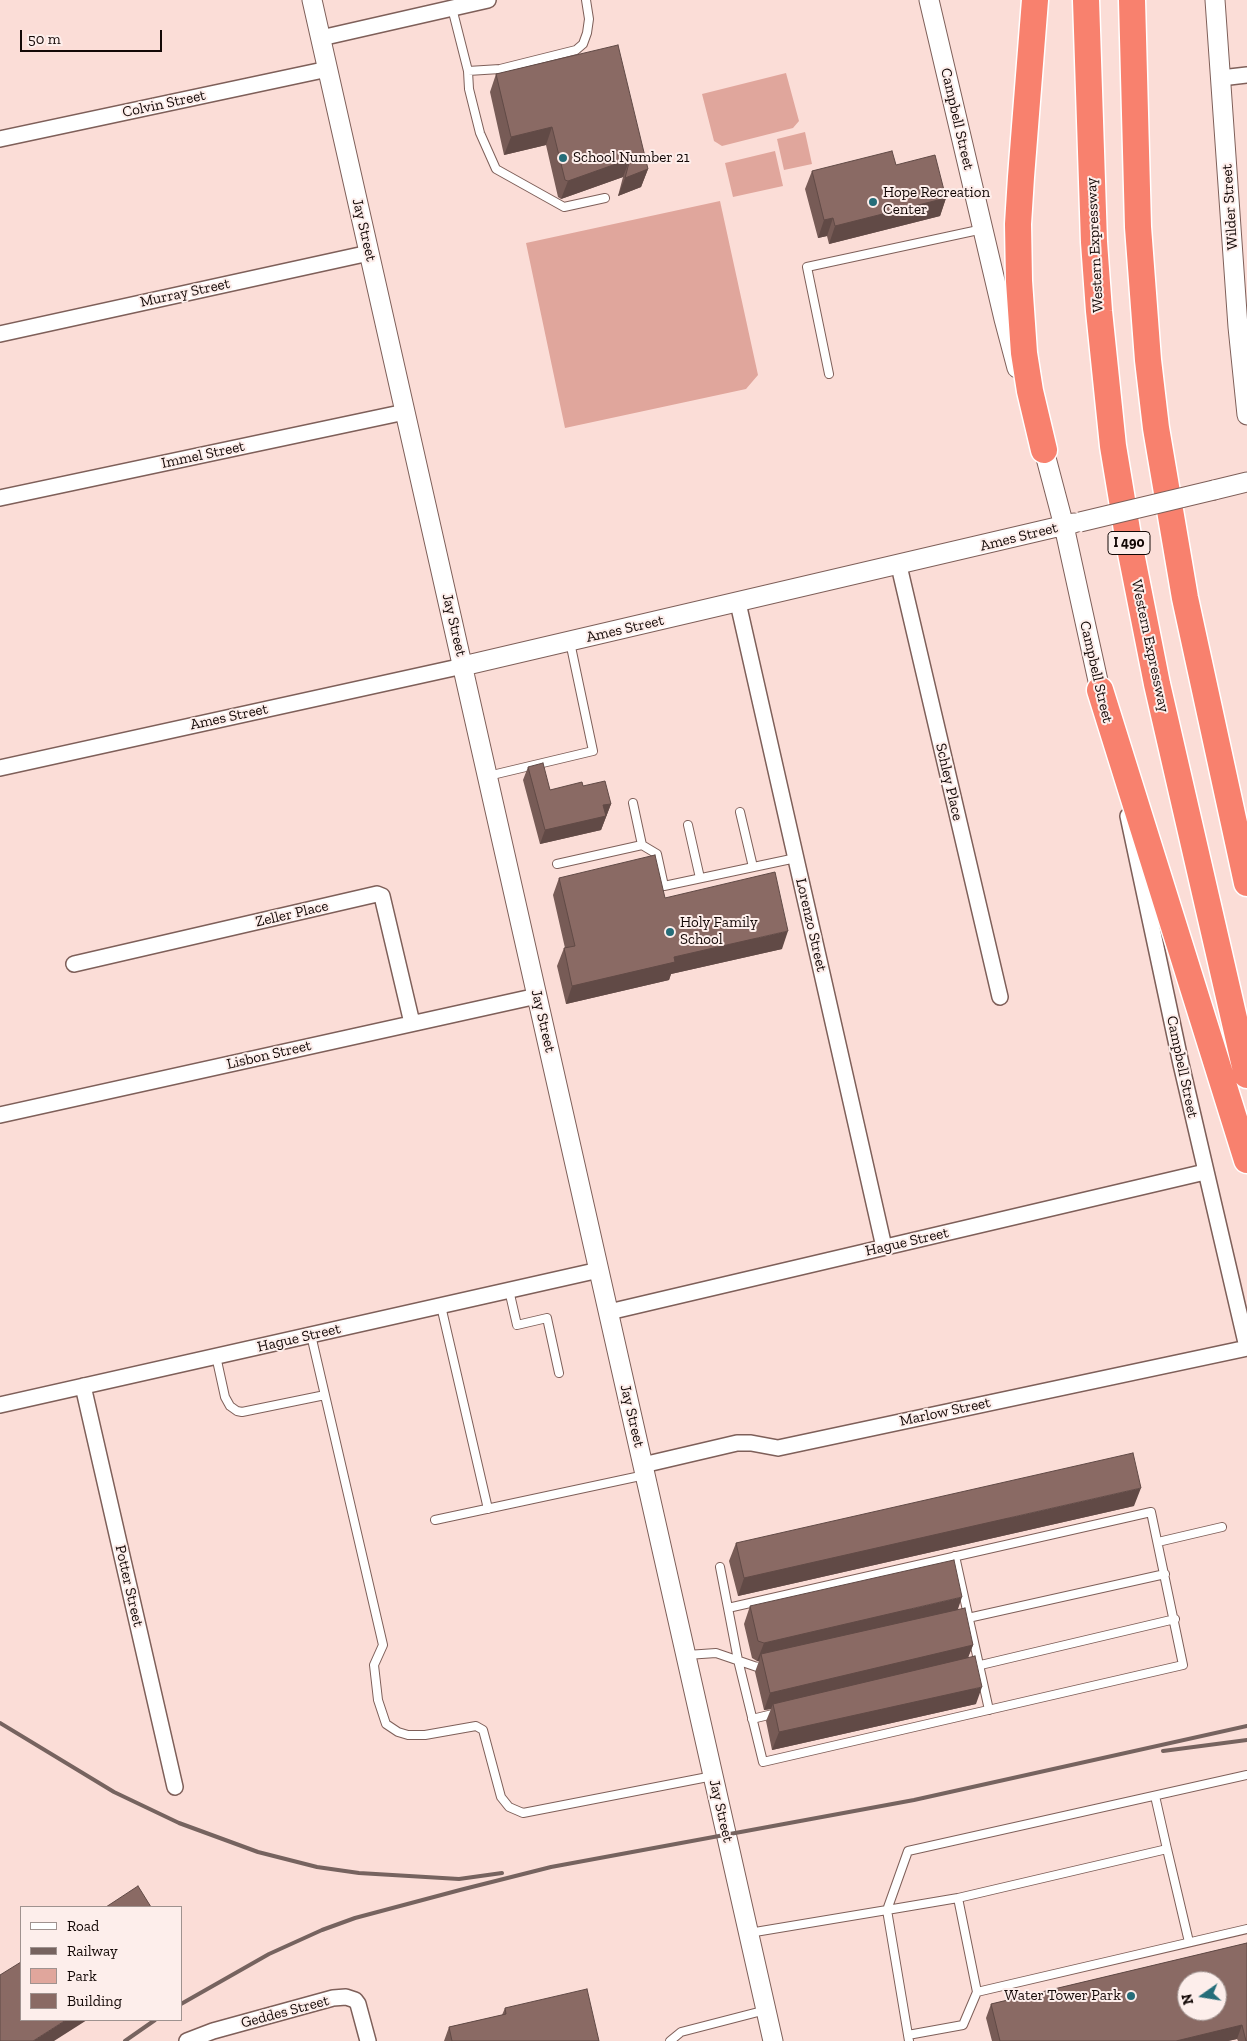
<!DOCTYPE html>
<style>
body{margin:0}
#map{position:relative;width:1247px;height:2041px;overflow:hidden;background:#fbddd7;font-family:"Zilla Slab",serif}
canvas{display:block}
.legend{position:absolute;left:20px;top:1906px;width:162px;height:115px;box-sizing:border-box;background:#fdeeeb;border:1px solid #9f928f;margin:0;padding:6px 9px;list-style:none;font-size:15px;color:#130806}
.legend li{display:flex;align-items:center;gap:10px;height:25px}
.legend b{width:25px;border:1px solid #9f928f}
.north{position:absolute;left:1177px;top:1971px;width:50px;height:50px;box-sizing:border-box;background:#fdeeeb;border:1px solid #9f928f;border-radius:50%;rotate:257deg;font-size:14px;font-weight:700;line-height:20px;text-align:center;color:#130806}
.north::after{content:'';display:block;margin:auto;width:18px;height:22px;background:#256d79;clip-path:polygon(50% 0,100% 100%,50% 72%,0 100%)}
.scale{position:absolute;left:20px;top:30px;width:142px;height:22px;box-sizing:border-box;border:2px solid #130806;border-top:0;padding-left:6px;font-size:15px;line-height:18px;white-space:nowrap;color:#130806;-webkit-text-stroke:4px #fdeeeb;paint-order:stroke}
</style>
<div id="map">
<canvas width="1247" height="2041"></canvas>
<ul class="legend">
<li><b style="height:6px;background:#fff"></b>Road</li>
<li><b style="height:6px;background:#76635f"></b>Railway</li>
<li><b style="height:14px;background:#e0a69c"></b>Park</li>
<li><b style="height:14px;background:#8a6a64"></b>Building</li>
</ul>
<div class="north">N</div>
<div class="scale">50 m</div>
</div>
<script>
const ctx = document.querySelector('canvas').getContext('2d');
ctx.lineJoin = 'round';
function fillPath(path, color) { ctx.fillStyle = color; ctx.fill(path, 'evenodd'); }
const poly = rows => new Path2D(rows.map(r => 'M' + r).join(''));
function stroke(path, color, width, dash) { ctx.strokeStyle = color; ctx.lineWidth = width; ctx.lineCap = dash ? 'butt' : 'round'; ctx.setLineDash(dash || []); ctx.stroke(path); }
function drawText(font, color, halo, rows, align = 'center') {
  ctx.font = font + ' "Zilla Slab",serif'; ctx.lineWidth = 4; ctx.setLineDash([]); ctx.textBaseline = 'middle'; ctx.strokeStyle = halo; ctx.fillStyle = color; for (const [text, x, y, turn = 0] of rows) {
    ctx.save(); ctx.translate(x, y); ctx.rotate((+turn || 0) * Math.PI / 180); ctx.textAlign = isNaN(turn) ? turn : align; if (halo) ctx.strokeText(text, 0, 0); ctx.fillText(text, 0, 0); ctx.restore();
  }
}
fillPath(poly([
 [786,73,799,121,793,128,722,146,714,141,702,94],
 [805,132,812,164,784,170,777,139],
 [775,151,783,186,733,197,725,163],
 [720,201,758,375,746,389,565,428,526,243]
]), '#e0a69c');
const service = poly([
 [452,8,468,71,469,89,480,133,496,169,564,207,605,198],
 [468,71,500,69,576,50,583,44,587,33,589,19,586,0],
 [829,374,807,267,983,229],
 [488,776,593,751,570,642],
 [633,803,642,845],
 [740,812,753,867],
 [688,825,700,878],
 [557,864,642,845,657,854,664,886,796,858],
 [509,1290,517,1325,547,1318,559,1373],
 [441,1306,488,1509],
 [311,1335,383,1645,374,1665,378,1700,386,1724,398,1732,408,1735,425,1735,476,1726,483,1730,501,1797,509,1807,523,1813,713,1776],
 [216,1356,225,1397,230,1406,237,1411,242,1412,325,1395],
 [1151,1512,1183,1665,763,1762,738,1660,728,1608,1151,1512],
 [435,1520,645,1475],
 [1158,1542,1222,1527],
 [955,1556,989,1710],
 [720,1567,728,1608],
 [959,1620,1165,1574],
 [687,1655,716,1653,757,1667,765,1665],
 [968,1668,1175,1619],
 [752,1719,777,1713],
 [1155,1796,1167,1849],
 [958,1898,1167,1849,1189,1942],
 [749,1933,887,1910,909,2041],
 [977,1992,958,1898,887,1910,908,1851,1247,1775],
 [908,2035,963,2025,977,1992,1247,1929],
 [670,2041,681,2032,766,2010]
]);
const minor = poly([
 [321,38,488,0],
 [1221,78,1247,75],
 [0,139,328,69],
 [0,334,369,253],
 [0,498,405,412],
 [899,566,1000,997],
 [738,603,884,1247],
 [0,768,463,666],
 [1128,816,1181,1064,1247,1347],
 [74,964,377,894,382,896,412,1023],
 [0,1115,537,996],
 [609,1312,1205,1172],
 [83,1386,175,1787],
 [0,1405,599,1270],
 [643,1465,737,1443,751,1443,778,1448,1247,1348],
 [187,2041,213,2031,333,1998,346,1997,355,2000,358,2004,368,2041]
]);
const tertiary = poly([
 [312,0,773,2041],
 [929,0,1004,319,1017,368],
 [1215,0,1238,327,1247,415],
 [1041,439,1064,526,1100,690],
 [1214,490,1247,482],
 [463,666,1074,523]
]);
const motorway = poly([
 [1035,0,1021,177,1018,224,1019,281,1024,353,1030,391,1044,450],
 [1086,0,1094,242,1099,311,1113,446,1130,548,1157,684,1247,1075],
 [1132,0,1138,227,1148,360,1156,428,1185,598,1247,883],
 [1100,690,1247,1160]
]);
stroke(service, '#7e5f59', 10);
stroke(minor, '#7e5f59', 18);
stroke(tertiary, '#7e5f59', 21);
stroke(motorway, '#fff', 29);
stroke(service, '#fff', 8);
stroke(minor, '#fff', 15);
stroke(tertiary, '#fff', 19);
stroke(motorway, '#f8816e', 26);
stroke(poly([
 [0,1723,114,1792,179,1823,258,1852,317,1867,359,1873,459,1879,502,1873],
 [1163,1751,1247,1740],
 [181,2004,269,1954,322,1930,355,1918,460,1890,551,1867,914,1800,1247,1726],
 [125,2041,155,2020]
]), '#76635f', 4);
const tertiaryBridge = poly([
 [1080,522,1214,490]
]);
stroke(tertiaryBridge, '#7e5f59', 21, []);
stroke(tertiaryBridge, '#fff', 19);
fillPath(poly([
 [496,74,648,169,641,187,618,196,623,177,561,199,558,197,546,145,504,155,490,92],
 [896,165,946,198,940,216,829,244,827,236,818,238,805,189,812,171],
 [528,767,550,790,583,786,611,804,601,830,540,844,523,780],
 [559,878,665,898,782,949,671,974,669,980,566,1004,557,966,564,948,565,948,553,895],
 [1134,1506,738,1596,729,1561,736,1543],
 [750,1606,958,1610,973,1645,968,1657,976,1704,772,1750,766,1721,771,1709,764,1710,755,1672,759,1661,757,1661,752,1658,744,1624],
 [1247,1943,1247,2041,1238,2041,1237,2039,1228,2041,992,2041,986,2018,991,2004],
 [505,2008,599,2041,444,2041,449,2027,502,2015]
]), '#775b56');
fillPath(poly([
 [552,127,546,145,504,155,511,137],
 [630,159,623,177,561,199,568,181],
 [648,169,641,187,618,196,625,178],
 [946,198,940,216,829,244,835,226],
 [833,218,827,236,818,238,824,220],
 [611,804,601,830,540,844,545,830,603,805],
 [788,931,782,949,671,974,669,980,566,1004,572,986,674,957],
 [1141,1488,1134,1506,738,1596,744,1578],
 [962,1597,956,1615,761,1654,759,1661,757,1661,764,1643],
 [973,1645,966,1663,773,1704,771,1709,764,1710,770,1693],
 [982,1687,976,1704,772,1750,779,1732],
 [66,2020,87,2020,54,2041,33,2041],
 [1242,2025,1237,2039,1228,2041,1176,2041]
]), '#614a46');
const building = poly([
 [618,45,648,169,625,178,630,159,568,181,565,180,552,127,511,137,496,74,618,45],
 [892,151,896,165,935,155,946,198,835,226,833,218,824,220,812,171,892,151],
 [543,763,550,790,582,782,583,786,605,781,611,804,603,805,606,816,545,830,528,767,543,763],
 [655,855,665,898,775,872,788,931,674,957,675,962,572,986,564,948,575,946,559,878,655,855],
 [1133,1453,1141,1488,744,1578,736,1543,1133,1453],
 [954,1560,962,1597,764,1643,758,1641,750,1606,954,1560],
 [965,1608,973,1645,770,1693,761,1654,965,1608],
 [975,1656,982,1687,779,1732,773,1704,975,1656],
 [138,1886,151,1907,106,1907,138,1886],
 [1247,1943,1247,2041,1246,2041,1242,2025,1176,2041,1000,2041,991,2004,1247,1943],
 [1187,1981,1217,1981,1217,2011,1187,2011,1187,1981],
 [21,1962,21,2020,66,2020,33,2041,0,2041,0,1975,21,1962],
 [587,1989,599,2041,452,2041,449,2027,506,2014,505,2008,587,1989]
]);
fillPath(building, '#8a6a64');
stroke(building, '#614a46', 1);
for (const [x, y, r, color] of [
 [563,158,5,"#256d79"],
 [873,202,5,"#256d79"],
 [670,932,5,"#256d79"],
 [1131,1996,5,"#256d79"]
]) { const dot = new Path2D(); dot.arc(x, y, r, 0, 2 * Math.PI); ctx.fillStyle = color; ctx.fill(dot); stroke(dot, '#fdeeeb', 2); }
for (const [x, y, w] of [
 [1129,543,42]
]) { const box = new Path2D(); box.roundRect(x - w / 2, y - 11.5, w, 23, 4); ctx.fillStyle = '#fdeeeb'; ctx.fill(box); stroke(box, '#130806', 1); }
drawText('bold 14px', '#130806', null, [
 ["I 490",1129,543]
]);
drawText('15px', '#130806', '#fdeeeb', [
 ["Colvin Street",164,104,-12],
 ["Campbell Street",957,119,77],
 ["Wilder Street",1230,207,-94],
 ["Jay Street",364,230,77],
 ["Western Expressway",1095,245,-93],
 ["Murray Street",185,293,-12],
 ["Immel Street",203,455,-12],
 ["Ames Street",1019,537,-14],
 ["Jay Street",454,625,77],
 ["Ames Street",625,629,-13],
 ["Western Expressway",1150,646,78],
 ["Campbell Street",1096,672,77],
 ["Ames Street",229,717,-12],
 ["Schley Place",949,782,77],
 ["Zeller Place",292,914,-13],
 ["Lorenzo Street",811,925,77],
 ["Jay Street",543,1021,77],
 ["Lisbon Street",269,1055,-13],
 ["Campbell Street",1182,1067,78],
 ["Hague Street",907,1242,-13],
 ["Hague Street",299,1338,-13],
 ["Marlow Street",945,1412,-12],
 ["Jay Street",632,1416,77],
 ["Potter Street",129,1586,77],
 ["Jay Street",721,1811,77],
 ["Geddes Street",285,2012,-15]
]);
drawText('15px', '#130806', '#fdeeeb', [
 ["School Number 21",573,158],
 ["Hope Recreation",883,193],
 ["Center",883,210],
 ["Holy Family",680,923],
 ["School",680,940],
 ["Water Tower Park",1121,1996,"right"]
], 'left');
</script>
